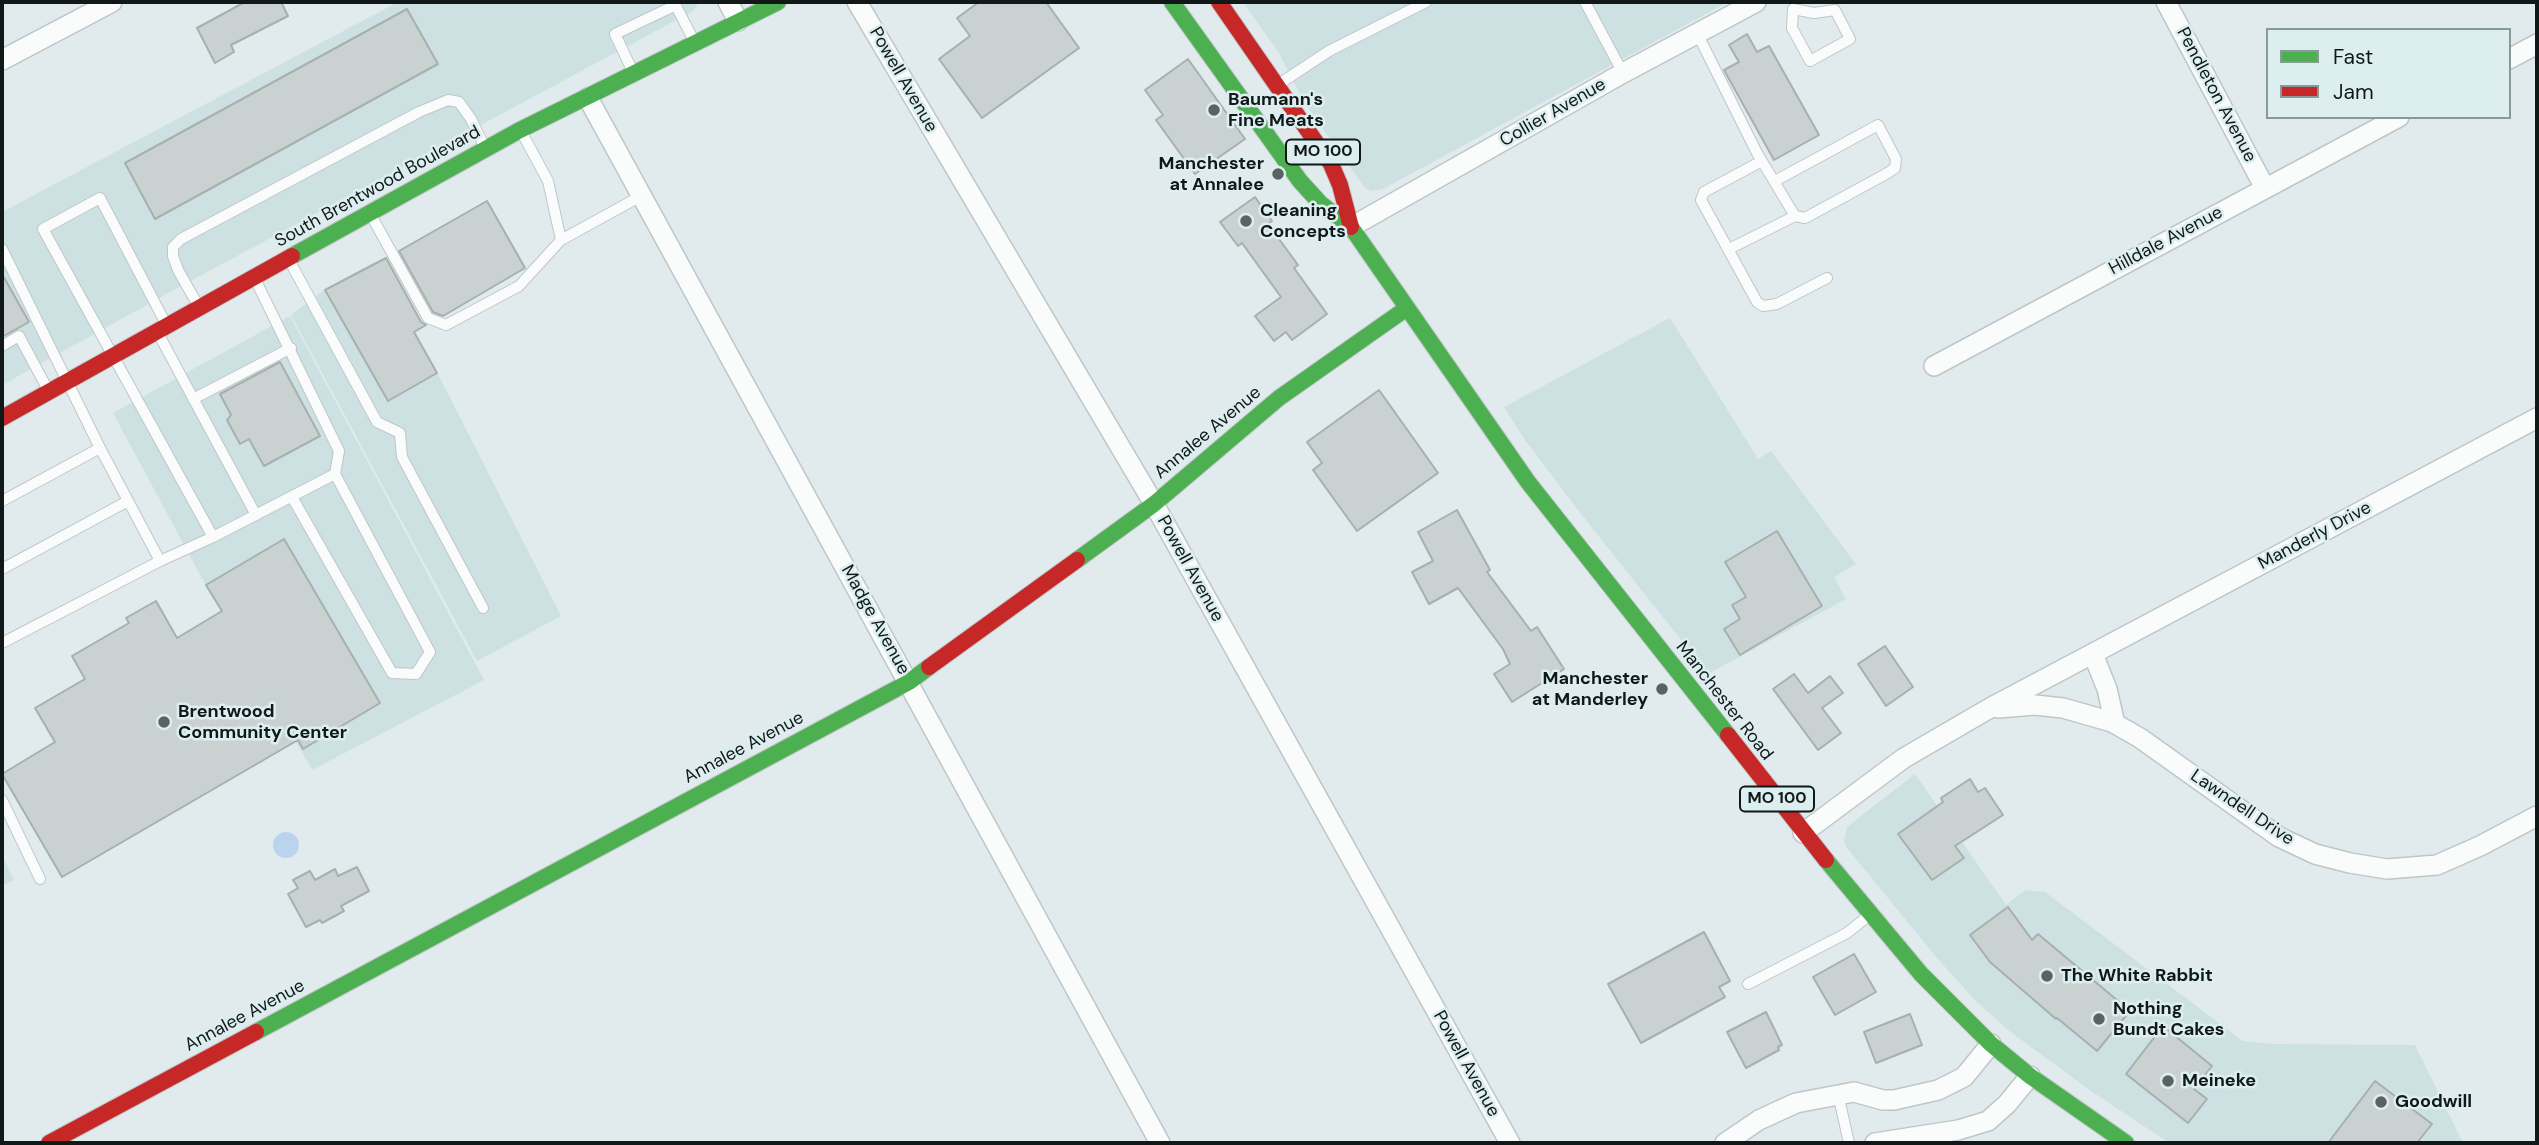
<!DOCTYPE html>
<style>
body{margin:0}
#map{position:relative;width:2539px;height:1145px;overflow:hidden;background:#e1eaec;font-family:"DM Sans",sans-serif}
canvas{display:block}
.frame{position:absolute;inset:0;border:4px solid #111818;pointer-events:none}
.legend{position:absolute;left:2266px;top:28px;width:245px;height:91px;box-sizing:border-box;background:#ddeef0;border:2px solid #8b989a;margin:0;padding:9px 12px;list-style:none;font-size:21px;color:#111818}
.legend li{display:flex;align-items:center;gap:14px;height:35px}
.legend b{width:35px;border:2px solid #8b989a}
</style>
<div id="map">
<canvas width="2539" height="1145"></canvas>
<div class="frame"></div>
<ul class="legend">
<li><b style="height:9px;background:#4caf50"></b>Fast</li>
<li><b style="height:9px;background:#c62828"></b>Jam</li>
</ul>
</div>
<script>
const ctx = document.querySelector('canvas').getContext('2d');
ctx.lineJoin = 'round';
function fillPath(path, color) { ctx.fillStyle = color; ctx.fill(path, 'evenodd'); }
const poly = rows => new Path2D(rows.map(r => 'M' + r).join(''));
function stroke(path, color, width, dash) { ctx.strokeStyle = color; ctx.lineWidth = width; ctx.lineCap = dash ? 'butt' : 'round'; ctx.setLineDash(dash || []); ctx.stroke(path); }
function drawText(font, color, halo, rows, align = 'center') {
  ctx.font = font + ' "DM Sans",sans-serif'; ctx.lineWidth = 5; ctx.setLineDash([]); ctx.textBaseline = 'middle'; ctx.strokeStyle = halo; ctx.fillStyle = color; for (const [text, x, y, turn = 0] of rows) {
    ctx.save(); ctx.translate(x, y); ctx.rotate((+turn || 0) * Math.PI / 180); ctx.textAlign = isNaN(turn) ? turn : align; if (halo) ctx.strokeText(text, 0, 0); ctx.fillText(text, 0, 0); ctx.restore();
  }
}
fillPath(poly([
 [398,2,699,2,693,11,170,292,2,385,2,212],
 [1243,2,1728,2,1383,189,1371,191,1364,187,1304,102,1279,53],
 [374,262,438,374,561,616,477,661,291,315,324,290],
 [290,316,484,680,312,770,205,584,113,413],
 [1670,318,1758,459,1771,451,1856,564,1834,577,1846,599,1708,674,1578,510,1525,440,1504,407],
 [1915,774,2006,905,2026,890,2045,892,2243,1041,2273,1044,2415,1045,2463,1143,2169,1143,2091,1091,2008,1030,1973,998,1937,958,1847,848,1844,841,1847,827],
 [2,855,14,880,2,886]
]), '#cde1e3');
fillPath(poly([
 '273 845a13 13 0 1 1 26 0a13 13 0 1 1-26 0Z'
]), '#bbd4ed');
const building = poly([
 [245,2,281,2,288,16,231,45,234,52,215,63,197,28,245,2],
 [979,2,1046,2,1079,48,982,118,939,59,970,36,957,18,979,2],
 [407,9,438,64,155,219,125,163,407,9],
 [1747,34,1757,52,1769,46,1819,135,1774,160,1724,70,1739,62,1729,45,1747,34],
 [1188,59,1245,139,1195,174,1156,120,1163,115,1145,90,1188,59],
 [1255,197,1272,221,1268,224,1298,265,1294,268,1327,314,1292,340,1286,332,1274,341,1255,316,1281,297,1242,243,1238,246,1220,222,1255,197],
 [487,201,525,268,443,316,433,312,399,251,487,201],
 [386,258,421,322,426,325,414,332,437,373,388,401,325,290,386,258],
 [2,274,29,322,2,337,2,274],
 [280,362,320,436,264,466,249,439,240,444,227,420,231,415,220,394,280,362],
 [1379,390,1438,473,1357,531,1313,470,1322,463,1307,442,1379,390],
 [1457,510,1490,570,1487,572,1531,631,1537,627,1564,669,1512,702,1494,674,1510,664,1503,649,1458,588,1429,604,1412,572,1433,561,1418,532,1457,510],
 [1777,531,1822,606,1740,655,1724,629,1740,619,1732,605,1746,597,1725,562,1777,531],
 [284,539,380,703,303,749,298,740,62,877,2,774,55,742,35,708,85,679,72,656,129,623,126,618,156,601,177,638,222,611,206,585,284,539],
 [1885,646,1913,687,1886,706,1858,664,1885,646],
 [1794,674,1808,693,1830,676,1843,693,1822,708,1841,733,1818,750,1773,689,1794,674],
 [1970,779,1978,792,1985,788,2003,815,1955,846,1964,858,1932,880,1898,834,1943,802,1941,798,1970,779],
 [357,867,369,891,341,906,344,911,322,923,320,920,306,927,288,894,298,888,293,880,310,871,315,880,335,869,338,876,357,867],
 [2008,907,2032,940,2038,934,2130,1011,2097,1051,2057,1018,2056,1019,1990,962,1970,935,2008,907],
 [1704,932,1730,981,1719,987,1725,997,1641,1043,1608,984,1704,932],
 [1854,954,1876,992,1835,1015,1813,977,1854,954],
 [1766,1012,1782,1045,1778,1047,1779,1050,1746,1068,1727,1032,1766,1012],
 [1910,1014,1922,1045,1876,1063,1864,1032,1910,1014],
 [2163,1026,2212,1066,2194,1089,2207,1099,2188,1123,2126,1074,2163,1026],
 [2375,1081,2432,1124,2417,1143,2328,1143,2375,1081]
]);
fillPath(building, '#cad1d1');
stroke(building, '#a7afaf', 2);
const lane = poly([
 [674,2,693,39],
 [1585,2,1623,73],
 [1793,9,1814,13,1835,10,1850,39,1810,61,1792,28,1793,9],
 [1697,33,1757,153,1795,216,1805,218,1886,174,1895,168,1896,159,1878,125,1775,181],
 [632,70,615,34,676,5],
 [1279,84,1329,51,1426,2],
 [522,133,548,181,561,240],
 [1762,161,1704,192,1701,200,1757,302,1763,306,1777,304,1827,278],
 [372,217,428,318,446,325,519,286,561,240,641,196],
 [2,249,100,448,2,501],
 [1729,249,1795,216],
 [289,260,377,422,400,433,402,457,483,608],
 [256,281,339,451,335,474,430,652,416,674,392,673,292,497],
 [199,307,178,270,173,256,173,247,181,239,419,112,448,100,459,102,471,119,484,146],
 [166,324,100,198,43,229,213,537],
 [159,335,256,515],
 [2,346,19,336,47,388],
 [193,399,291,348],
 [100,448,160,561],
 [2,569,128,501],
 [2,643,160,561,213,537,335,474],
 [2,800,40,879],
 [1748,984,1847,933,1867,917],
 [1838,1094,1849,1143]
]);
const street = poly([
 [728,2,738,21],
 [857,2,1154,504,1510,1143],
 [2166,2,2265,188],
 [2509,59,2537,44],
 [2,60,112,2],
 [588,98,1160,1143],
 [1351,227,1623,73,1756,2],
 [1934,366,2399,117],
 [2093,654,2107,689,2115,724],
 [1998,708,2035,705,2063,708,2112,722,2140,738,2279,837,2315,854,2350,863,2387,869,2437,865,2480,846,2537,816],
 [1803,833,1904,758,1990,708,2537,418],
 [1725,1143,1759,1120,1796,1103,1854,1092,1883,1100,1894,1100,1938,1090,1964,1077,1991,1044],
 [1875,1143,1958,1130,1988,1121,2007,1104,2030,1076]
]);
const fast = poly([
 [1172,2,1300,181,1320,203,1351,227,1528,482,1728,735],
 [292,256,520,130,778,2],
 [1077,560,1154,504,1279,398,1407,308],
 [1826,860,1921,974,1991,1044,2030,1076,2126,1143],
 [256,1032,909,682,929,667]
]);
const jam = poly([
 [1219,2,1331,164,1340,185,1351,227],
 [2,418,292,256],
 [929,667,1077,560],
 [1728,735,1826,860],
 [49,1143,256,1032]
]);
stroke(lane, '#bfc6c8', 12);
stroke(street, '#bfc6c8', 22);
stroke(fast, '#bfc6c8', 18);
stroke(jam, '#bfc6c8', 18);
stroke(lane, '#fafcfc', 10);
stroke(street, '#fafcfc', 19);
stroke(fast, '#4caf50', 16);
stroke(jam, '#c62828', 16);
for (const [x, y, r, color] of [
 [1214,110,7,"#5a6262"],
 [1278,174,7,"#5a6262"],
 [1246,221,7,"#5a6262"],
 [1662,689,7,"#5a6262"],
 [164,722,7,"#5a6262"],
 [2047,976,7,"#5a6262"],
 [2099,1019,7,"#5a6262"],
 [2168,1081,7,"#5a6262"],
 [2381,1102,7,"#5a6262"]
]) { const dot = new Path2D(); dot.arc(x, y, r, 0, 2 * Math.PI); ctx.fillStyle = color; ctx.fill(dot); stroke(dot, '#ddeef0', 2.5); }
for (const [x, y, w] of [
 [1323,152,74],
 [1777,799,74]
]) { const box = new Path2D(); box.roundRect(x - w / 2, y - 12.5, w, 25, 5); ctx.fillStyle = '#ddeef0'; ctx.fill(box); stroke(box, '#111818', 2); }
drawText('bold 16px', '#111818', null, [
 ["MO 100",1323,152],
 ["MO 100",1777,799]
]);
drawText('18px', '#111818', '#ddeef0', [
 ["Powell Avenue",903,80,60],
 ["Pendleton Avenue",2216,95,62],
 ["Collier Avenue",1553,113,-30],
 ["South Brentwood Boulevard",378,187,-29],
 ["Hilldale Avenue",2166,241,-28],
 ["Annalee Avenue",1208,433,-40],
 ["Manderly Drive",2315,536,-28],
 ["Powell Avenue",1190,569,61],
 ["Madge Avenue",875,620,61],
 ["Manchester Road",1724,701,52],
 ["Annalee Avenue",744,748,-28],
 ["Lawndell Drive",2242,808,34],
 ["Annalee Avenue",245,1016,-28],
 ["Powell Avenue",1466,1064,61]
]);
drawText('bold 18px', '#111818', '#ddeef0', [
 ["Baumann's",1228,100],
 ["Fine Meats",1228,121],
 ["Manchester",1264,164,"right"],
 ["at Annalee",1264,185,"right"],
 ["Cleaning",1260,211],
 ["Concepts",1260,232],
 ["Manchester",1648,679,"right"],
 ["at Manderley",1648,700,"right"],
 ["Brentwood",178,712],
 ["Community Center",178,733],
 ["The White Rabbit",2061,976],
 ["Nothing",2113,1009],
 ["Bundt Cakes",2113,1030],
 ["Meineke",2182,1081],
 ["Goodwill",2395,1102]
], 'left');
</script>
